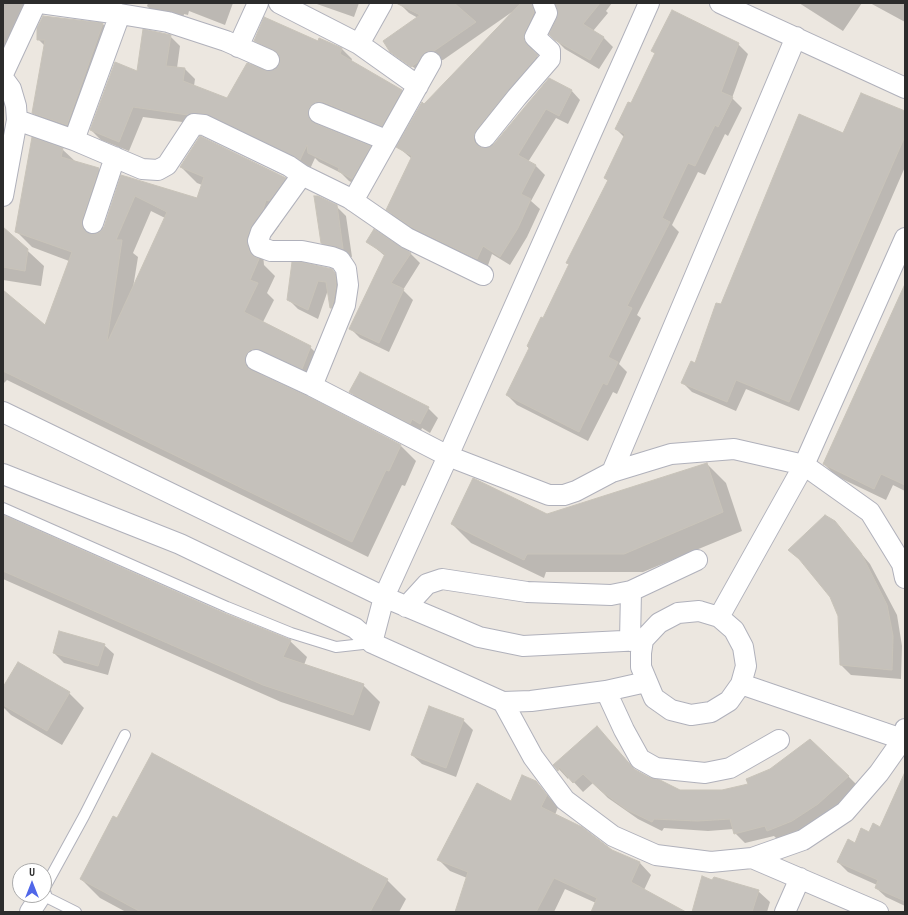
<!DOCTYPE html>
<style>
body{margin:0}
#map{position:relative;width:908px;height:915px;overflow:hidden;background:#ece7e0;font-family:"PT Sans Narrow",sans-serif}
canvas{display:block}
.frame{position:absolute;inset:0;border:4px solid #2c2c2c;pointer-events:none}
.north{position:absolute;left:12px;top:863px;width:40px;height:40px;box-sizing:border-box;background:#fff;border:1px solid #ababab;border-radius:50%;rotate:0deg;font-size:11px;font-weight:700;line-height:16px;text-align:center;color:#2c2c2c}
.north::after{content:'';display:block;margin:auto;width:14px;height:18px;background:#5067e9;clip-path:polygon(50% 0,100% 100%,50% 72%,0 100%)}
</style>
<div id="map">
<canvas width="908" height="915"></canvas>
<div class="frame"></div>
<div class="north">U</div>
</div>
<script>
const ctx = document.querySelector('canvas').getContext('2d');
ctx.lineJoin = 'round';
function fillPath(path, color) { ctx.fillStyle = color; ctx.fill(path, 'evenodd'); }
const poly = rows => new Path2D(rows.map(r => 'M' + r).join(''));
function stroke(path, color, width, dash) { ctx.strokeStyle = color; ctx.lineWidth = width; ctx.lineCap = dash ? 'butt' : 'round'; ctx.setLineDash(dash || []); ctx.stroke(path); }
fillPath(poly([
 [3,3,24,3,18,22,3,55],
 [148,3,233,3,225,25,189,11,188,15,184,14,183,20,156,15,147,6],
 [314,3,359,3,354,17],
 [399,3,545,3,532,48,535,54,546,65,482,145,483,150,494,145,571,90,580,100,568,124,556,118,528,162,536,166,545,175,531,201,540,209,527,237,510,265,492,254,487,268,423,237,396,219,387,209,412,159,398,147,425,105,512,12,443,60,434,61,421,75,400,60,415,71,416,69,395,55,418,18,409,13],
 [555,3,612,3,606,11,608,13,593,31,604,38,613,47,599,69,565,49,550,34,560,13],
 [799,3,862,3,843,31],
 [870,3,905,3,905,22],
 [43,17,103,24,112,34,77,134,43,122,33,113,45,46,38,39],
 [170,36,180,46,177,68,185,69,195,79,194,86,227,99,276,70,280,65,281,59,265,50,255,40,318,42,319,39,342,49,352,59,351,62,402,90,412,100,392,135,318,118,317,126,370,147,380,157,363,188,349,181,341,173,319,162,315,158,310,169,198,124,143,117,129,151,101,140,91,130],
 [738,44,748,54,732,98,742,108,728,136,725,134,705,175,698,172,672,225,679,232,637,315,641,318,619,364,627,372,617,394,613,392,588,441,517,405,507,395,570,265,568,263,608,181,605,178,624,137,616,129,632,104,656,54,652,51],
 [905,113,905,167,799,411,746,389,736,411,692,392,683,383,695,364,721,306,844,134],
 [62,149,76,162,99,169,115,185,99,233,105,228,122,176,197,199,202,185,197,183,181,167,285,179,301,194,285,216,282,215,279,226,267,242,263,254,264,265,275,276,267,293,274,300,263,322,310,347,326,363,318,384,261,372,260,376,400,445,416,461,405,486,402,485,368,557,7,380,3,384,3,291,46,327,69,261,32,247,16,231],
 [151,211,165,218,133,288,138,257,133,253],
 [336,206,346,216,352,257,331,252,322,243],
 [3,228,44,266,41,286,3,280],
 [374,231,411,254,420,263,403,290,413,300,389,352,360,338,350,328,385,256,367,241],
 [332,270,342,280,340,317,331,307,328,290,318,319,298,309,288,299],
 [905,287,905,491,893,485,886,500,836,476,824,464],
 [351,392,428,408,438,418,430,433,422,428,420,433,360,402],
 [707,464,726,483,742,531,643,572,546,572,544,578,471,543,452,524,547,515],
 [3,515,224,614,290,641,307,657,304,665,363,685,380,702,370,731,281,702,3,579],
 [837,525,870,564,897,615,902,646,901,679,851,675,841,665,839,616,831,597,805,564,789,550],
 [104,645,114,654,108,675,64,663,54,653],
 [18,663,69,693,84,708,62,745,11,715,3,707,3,689],
 [463,720,473,730,456,777,422,764,412,755],
 [597,727,636,771,680,791,722,791,848,776,858,786,826,815,801,830,778,840,774,836,745,843,735,833,734,829,708,831,664,828,662,831,638,819,608,798,593,783,583,792,569,777,568,779,555,765],
 [905,778,905,906,886,897,876,888,877,885,848,872,838,862,855,844,870,833,881,828],
 [536,782,558,807,555,815,611,850,640,863,651,875,644,890,684,912,592,912,596,903,565,889,554,912,456,912,467,878,450,871,439,860],
 [81,879,387,880,406,899,399,912,126,912,100,898],
 [712,881,758,891,770,902,767,912,693,912]
]), '#0003');
const building = poly([
 [396,3,454,3,476,22,434,51,425,52,418,62,411,67,390,52,383,41,420,15,396,3],
 [521,3,532,3,534,12,525,32,524,39,527,45,538,55,476,130,474,136,474,142,478,146,484,148,494,144,549,78,572,90,559,116,546,109,518,155,536,165,521,194,531,199,518,228,500,257,483,246,477,259,413,228,386,210,412,156,396,147,422,102,424,104,521,3],
 [555,3,600,3,583,24,604,37,590,60,555,40,549,34,558,14,555,3],
 [672,10,739,43,721,92,733,97,718,127,715,125,695,166,688,163,662,218,670,222,627,306,632,308,608,357,618,362,607,385,603,383,579,432,506,395,529,348,527,346,541,317,543,318,569,264,566,263,608,180,604,178,625,134,615,129,628,102,631,103,655,53,651,51,672,10],
 [43,16,103,23,67,125,32,113,45,40,37,40,37,28,43,16],
 [264,17,318,41,319,38,342,48,340,54,402,90,382,126,323,102,317,102,309,108,308,115,314,123,371,146,352,179,338,171,339,168,308,153,307,145,300,160,205,114,195,113,188,115,133,107,119,142,90,130,115,62,137,71,143,29,171,35,166,66,185,68,183,81,227,98,247,63,270,71,275,69,279,65,280,58,278,53,254,41,264,17],
 [861,93,905,111,905,136,789,402,736,380,727,402,681,383,691,361,695,363,716,303,721,304,799,114,843,133,861,93],
 [200,136,286,178,269,201,266,200,263,210,252,225,247,237,249,251,252,255,259,259,250,280,258,283,244,312,311,346,302,369,255,349,250,350,246,355,245,361,246,366,251,370,307,396,401,445,389,471,386,470,352,542,3,371,3,290,45,325,72,252,15,232,32,137,63,148,61,157,99,168,82,220,82,226,85,231,95,234,100,232,104,227,121,175,197,198,204,177,180,167,200,136],
 [135,196,167,212,108,341,107,341,122,240,116,240,135,196],
 [314,196,318,196,337,205,343,249,321,243,314,196],
 [3,227,28,249,25,271,3,267,3,227],
 [374,229,411,253,391,283,404,289,379,343,349,329,385,254,366,242,374,229],
 [292,262,301,262,332,269,335,273,336,285,332,308,330,308,326,282,318,281,308,310,287,300,292,262],
 [905,284,905,485,881,474,874,489,823,464,905,284],
 [360,372,429,407,420,424,412,419,410,424,349,392,360,372],
 [707,463,723,512,624,554,527,554,524,560,451,524,473,478,547,514,707,463],
 [3,515,224,613,291,640,283,657,364,684,353,715,263,685,3,571,3,515],
 [825,515,835,521,861,553,887,605,893,636,892,670,840,665,838,616,830,597,799,559,788,550,825,515],
 [59,631,105,644,98,666,53,653,59,631],
 [18,662,70,692,47,731,3,705,3,687,18,662],
 [429,706,464,719,446,768,411,755,429,706],
 [597,726,634,769,650,778,660,780,680,790,722,790,748,784,746,779,770,769,810,739,849,776,818,804,792,821,767,831,765,826,734,834,730,819,697,821,654,819,652,822,627,810,600,790,583,774,573,783,559,767,558,771,553,765,597,726],
 [152,753,388,879,370,912,141,912,80,879,113,816,117,818,152,753],
 [905,772,905,901,875,888,878,880,837,862,848,839,855,843,861,828,869,832,873,823,880,827,905,772],
 [522,775,536,781,547,795,541,807,582,827,612,850,640,862,631,882,686,912,591,912,597,898,554,878,536,912,455,912,468,872,437,860,477,783,511,801,522,775],
 [702,876,712,880,714,877,759,890,752,912,692,912,702,876]
]);
fillPath(building, '#c5c1bb');
stroke(building, '#c8c3b9', 1);
const lane = poly([
 [3,508,227,607,291,633,336,647,372,643],
 [44,889,84,816,125,735],
 [42,895,76,912]
]);
const street = poly([
 [40,3,120,14],
 [279,3,359,44,418,86],
 [720,3,905,88],
 [359,44,382,3],
 [238,47,258,3],
 [3,74,36,3],
 [3,78,11,89,16,106,17,120,3,196],
 [319,113,386,140],
 [17,120,74,140,142,169,158,170,167,165,194,124,204,125,289,166,302,175,349,198,407,238,483,275],
 [485,137,517,97,550,59,550,51,535,37,547,13,543,3],
 [74,140,120,14,168,22,226,41,269,60],
 [302,175,261,232,258,241,260,247,271,251,302,251,332,257,340,260,346,269,348,285,345,305,312,386],
 [353,201,431,62],
 [93,223,115,157],
 [256,360,312,386,448,456,549,495,564,495,576,491,612,472,671,454,734,449,804,465,870,512,902,564,905,578],
 [3,412,384,597,479,637,523,646,643,640],
 [612,472,796,37],
 [3,474,180,544,355,628,372,643,503,702,531,701,606,691,646,682],
 [406,607,427,584,442,579,527,592,611,595,631,591,697,560],
 [699,611,719,617,734,630,743,647,746,666,741,684,729,701,711,712,691,715,671,710,654,698,641,667,641,653,643,640,659,623,678,613,699,611],
 [719,617,804,465,905,238],
 [630,641,631,591],
 [372,643,384,597,448,456,649,3],
 [741,684,905,740],
 [606,691,624,730,640,759,656,768,705,773,730,768,779,740],
 [503,702,533,757,565,800,613,836,656,855,711,862,752,858,803,840,845,812,879,773,903,739,905,729],
 [752,858,878,912],
 [30,912,41,895],
 [785,912,800,878]
]);
stroke(lane, '#b0b1bb', 12);
stroke(street, '#b0b1bb', 22);
stroke(lane, '#fff', 10);
stroke(street, '#fff', 20);
</script>
